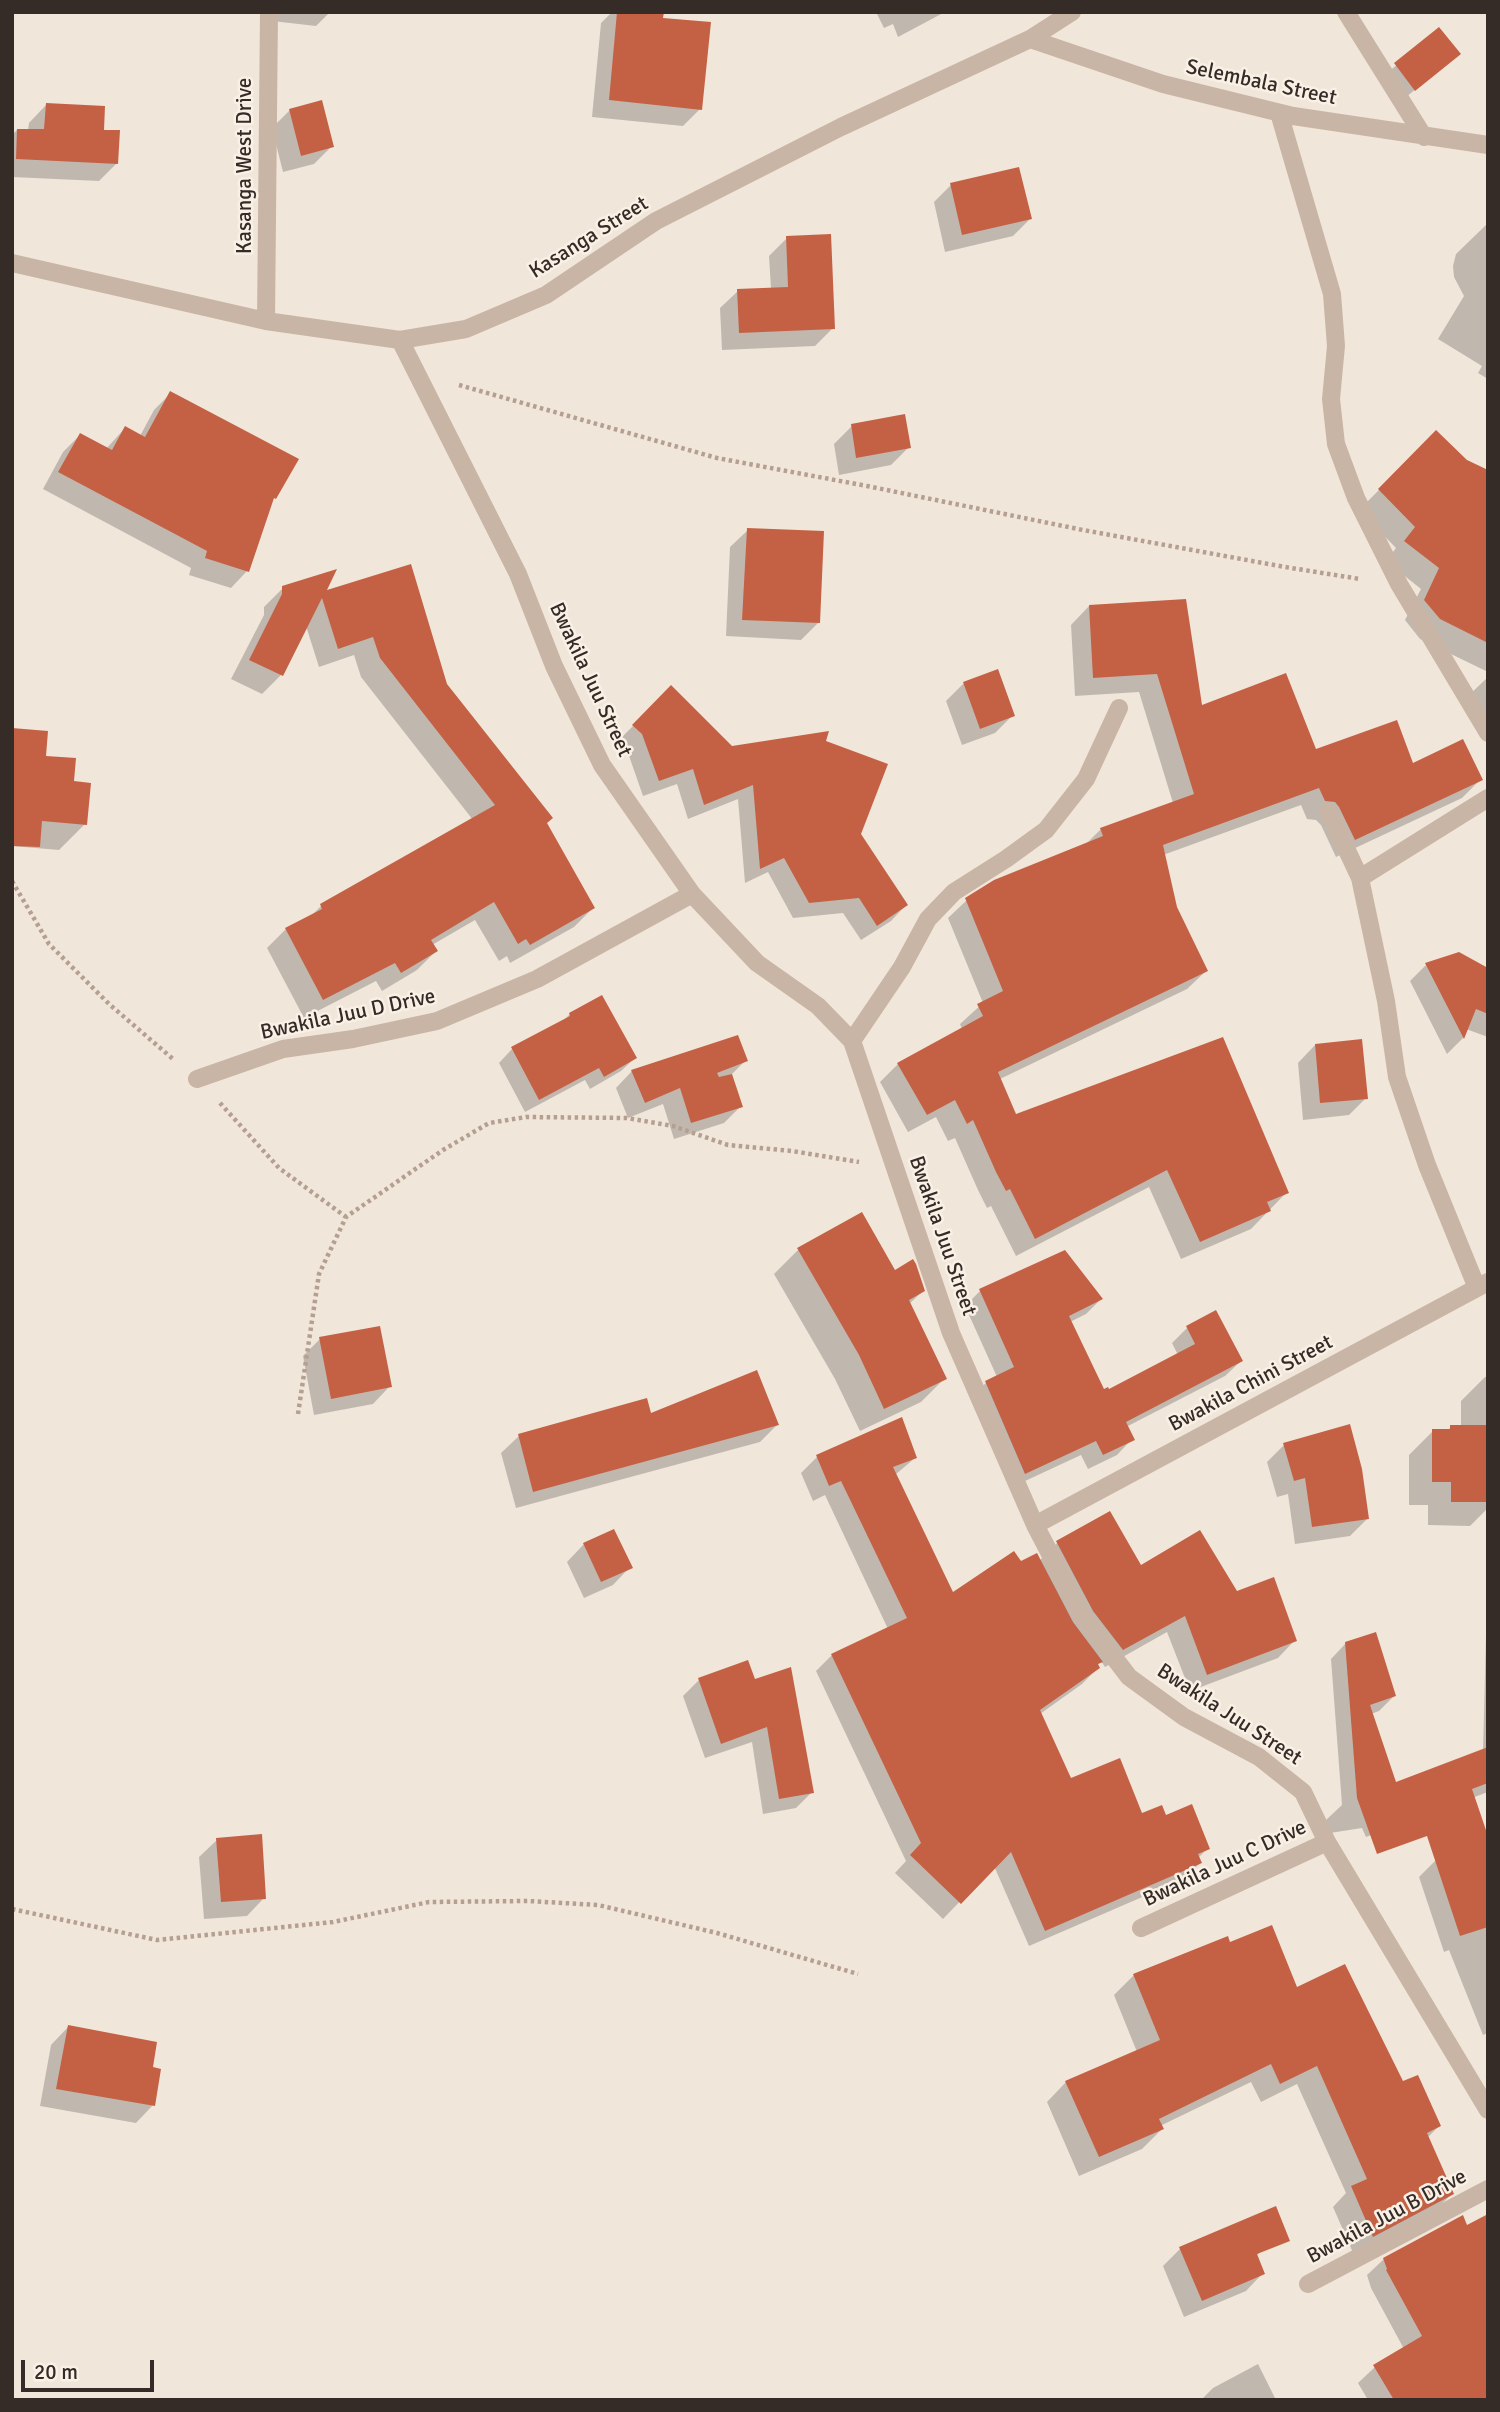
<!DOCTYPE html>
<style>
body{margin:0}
#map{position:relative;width:1500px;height:2412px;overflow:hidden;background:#f1e6da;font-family:Signika,sans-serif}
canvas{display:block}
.frame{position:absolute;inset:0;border:14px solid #352b27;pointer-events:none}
.scale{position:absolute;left:21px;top:2360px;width:133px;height:32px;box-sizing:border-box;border:4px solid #352b27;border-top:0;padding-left:9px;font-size:21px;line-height:24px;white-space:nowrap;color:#352b27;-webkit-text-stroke:5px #f9f0e6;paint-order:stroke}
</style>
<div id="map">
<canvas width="1500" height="2412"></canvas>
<div class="frame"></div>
<div class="scale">20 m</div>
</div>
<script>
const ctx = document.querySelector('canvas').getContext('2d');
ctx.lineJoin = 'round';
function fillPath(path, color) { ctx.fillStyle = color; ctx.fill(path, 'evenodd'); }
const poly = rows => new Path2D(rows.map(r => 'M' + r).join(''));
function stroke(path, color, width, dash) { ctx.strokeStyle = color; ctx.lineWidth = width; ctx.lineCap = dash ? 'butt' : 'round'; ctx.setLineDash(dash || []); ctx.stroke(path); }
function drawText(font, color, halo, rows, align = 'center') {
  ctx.font = font + ' Signika,sans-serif'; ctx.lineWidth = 5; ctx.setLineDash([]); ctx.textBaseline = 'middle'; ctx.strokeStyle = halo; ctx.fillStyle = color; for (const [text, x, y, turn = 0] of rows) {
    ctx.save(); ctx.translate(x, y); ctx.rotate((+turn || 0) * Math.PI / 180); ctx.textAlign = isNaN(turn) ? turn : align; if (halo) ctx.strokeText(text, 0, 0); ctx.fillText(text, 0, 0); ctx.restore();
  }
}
fillPath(poly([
 [273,12,330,12,316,26,272,21],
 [612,12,662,12,661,19,700,109,683,126,592,117,601,23],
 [876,12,945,12,898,37,893,24,884,28],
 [1439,30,1459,54,1406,97,1387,73],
 [46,105,103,131,117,163,99,181,12,177,12,135,17,130,28,130,29,123],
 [290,110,332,146,314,164,283,172,272,128],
 [951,185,1030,219,1013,236,945,252,934,202],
 [1486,225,1488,225,1488,379,1478,373,1482,366,1438,339,1464,296,1454,277,1453,266,1456,254],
 [787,238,833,328,815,346,722,350,720,308,738,291,771,289,769,256],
 [170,394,296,460,271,502,247,571,231,588,189,575,191,568,43,489,63,452,80,435,106,449,125,428,140,436,154,410],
 [852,426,909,447,891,465,839,475,834,444],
 [1436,433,1482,478,1488,472,1488,672,1420,639,1405,620,1421,589,1386,561,1396,548,1359,510],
 [748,530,818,623,801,640,726,636,730,547],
 [283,588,323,592,446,685,545,823,593,908,574,927,510,963,507,956,499,961,475,920,432,945,436,951,417,970,382,991,376,981,304,1018,267,948,286,929,309,918,321,906,473,820,361,677,354,655,319,667,306,626,281,675,262,694,231,679,264,615,264,607],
 [1089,606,1200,707,1315,751,1412,765,1480,780,1462,798,1336,857,1321,825,1316,820,1307,819,1301,805,1163,855,1175,908,1206,971,1187,989,1000,1079,1015,1116,1287,1192,1251,1229,1181,1259,1149,1187,1016,1256,991,1206,987,1208,978,1190,955,1138,948,1141,936,1117,908,1132,880,1082,898,1064,962,1029,960,1024,983,1003,948,918,967,900,1085,845,1101,829,1173,803,1139,692,1075,696,1071,625],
 [997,672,1013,715,995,733,962,745,946,701,963,684],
 [1488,677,1488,727,1466,698],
 [671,688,732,748,824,742,859,834,906,905,891,921,861,940,843,913,793,918,768,872,745,883,738,799,688,819,677,784,643,796,627,750,618,741],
 [44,758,72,783,85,824,59,850,12,846],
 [1426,965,1488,970,1488,1037,1466,1029,1463,1038,1447,1054,1410,981],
 [570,1014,635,1058,621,1071,590,1089,585,1080,525,1112,499,1063,512,1049,562,1022],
 [1315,1045,1366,1098,1349,1115,1303,1120,1298,1063],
 [745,1061,731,1075,741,1106,724,1123,674,1139,663,1104,628,1118,616,1088,632,1071],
 [798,1250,894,1272,923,1291,909,1304,945,1378,921,1402,860,1431,835,1379,774,1274],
 [1064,1252,1101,1299,1086,1314,1070,1322,1103,1391,1109,1391,1178,1355,1172,1343,1187,1328,1241,1361,1225,1376,1126,1427,1132,1439,1117,1455,1088,1469,1081,1455,1010,1488,970,1398,986,1383,997,1377,965,1306,980,1291],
 [320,1339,390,1386,373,1404,314,1415,303,1356],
 [1485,1377,1488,1377,1488,1508,1470,1526,1428,1525,1428,1505,1409,1505,1409,1455,1433,1431,1447,1431,1451,1427,1461,1427,1461,1401],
 [650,1415,777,1425,760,1442,516,1508,501,1453,519,1436],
 [1284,1445,1367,1519,1350,1536,1295,1544,1288,1494,1277,1497,1267,1462],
 [817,1457,915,1458,895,1475,952,1595,1021,1564,1039,1561,1057,1543,1236,1593,1295,1640,1278,1658,1190,1691,1167,1632,1105,1667,1101,1661,1097,1666,1098,1668,1082,1684,1040,1714,1070,1780,1208,1848,1198,1858,1200,1863,1184,1879,1029,1946,994,1866,943,1919,895,1873,906,1861,816,1671,832,1655,888,1629,825,1495,813,1501,801,1473],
 [584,1544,630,1567,613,1585,584,1598,567,1562],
 [1488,1633,1488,1792,1366,1837,1362,1828,1330,1833,1326,1820,1342,1805,1331,1659,1346,1643,1394,1696,1379,1711,1371,1714,1395,1784,1483,1751,1486,1635],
 [699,1680,754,1681,812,1792,796,1808,763,1814,752,1742,705,1758,683,1696],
 [217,1840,264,1898,247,1916,204,1919,199,1857],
 [1488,1856,1488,2033,1483,2035,1449,1950,1444,1952,1419,1877,1436,1860],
 [1229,1944,1296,1989,1402,2084,1439,2126,1427,2138,1452,2194,1432,2213,1354,2255,1333,2207,1346,2193,1297,2084,1261,2102,1251,2082,1160,2126,1162,2129,1142,2149,1079,2176,1047,2102,1066,2082,1137,2052,1114,1995,1134,1975],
 [68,2027,151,2069,153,2105,136,2123,40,2106,51,2045],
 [1466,2228,1488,2400,1368,2400,1358,2383,1375,2367,1404,2349,1371,2288,1367,2275,1384,2259],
 [1180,2249,1261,2251,1256,2256,1263,2273,1246,2291,1184,2317,1163,2266],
 [1258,2364,1276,2400,1201,2400,1213,2388]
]), '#0003');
fillPath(poly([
 [617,12,664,12,663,18,711,22,702,110,609,100],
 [1439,27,1461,54,1415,91,1394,63],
 [322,100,334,147,301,156,289,109],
 [46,103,105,106,104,130,120,130,118,164,16,159,17,129,44,129],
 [1019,167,1032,219,962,235,950,183],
 [831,234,835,329,739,333,737,289,788,287,786,236],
 [170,391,299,459,276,499,274,498,249,572,205,558,207,551,58,472,80,433,112,450,125,426,145,437],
 [905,414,911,448,856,458,851,424],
 [1436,430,1467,460,1488,470,1488,643,1440,619,1424,600,1439,568,1404,541,1415,527,1378,489],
 [747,528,824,531,820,623,742,620],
 [411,564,447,684,553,818,547,823,595,908,530,945,526,939,518,944,494,902,431,940,438,951,401,973,395,963,323,1000,285,928,322,909,320,904,495,805,380,658,373,637,338,649,322,598,283,676,249,660,282,594,282,586,337,569,327,590],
 [1186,599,1202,705,1286,673,1316,749,1397,720,1413,763,1463,739,1483,780,1355,840,1339,807,1335,802,1325,801,1319,788,1163,845,1177,907,1208,971,998,1072,1016,1114,1223,1037,1289,1193,1267,1202,1271,1211,1200,1242,1167,1170,1035,1239,1010,1189,1006,1191,996,1172,973,1120,967,1124,955,1100,927,1115,897,1063,983,1016,977,1004,1003,991,965,898,994,880,1103,836,1100,828,1194,794,1157,674,1093,678,1089,605],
 [998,669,1015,716,980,729,963,682],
 [671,685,732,746,829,731,826,741,888,764,861,834,908,905,877,926,859,898,809,903,784,858,760,869,753,785,704,805,693,769,659,781,642,734,632,725],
 [12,728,48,731,46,756,76,758,74,781,91,783,87,825,42,821,40,847,12,846],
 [1459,952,1488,968,1488,1014,1476,1009,1464,1039,1425,963],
 [602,995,637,1058,604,1077,599,1068,539,1100,511,1047,570,1016,569,1013],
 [738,1035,748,1061,717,1073,719,1077,732,1074,743,1107,691,1123,680,1088,645,1103,631,1070],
 [1362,1039,1368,1099,1320,1103,1315,1044],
 [862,1212,895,1270,913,1259,916,1264,925,1291,909,1300,947,1379,884,1409,859,1355,797,1248],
 [1065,1250,1103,1299,1069,1316,1104,1389,1108,1387,1109,1389,1195,1344,1186,1326,1216,1310,1243,1361,1126,1422,1135,1440,1103,1455,1096,1441,1025,1474,985,1381,1014,1367,979,1289],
 [380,1326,392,1387,331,1399,319,1337],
 [757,1370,779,1425,533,1492,518,1434,647,1398,651,1413],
 [902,1417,917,1458,893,1467,953,1592,1014,1551,1021,1561,1037,1553,1073,1622,1103,1662,1098,1664,1100,1668,1040,1710,1071,1778,1120,1758,1142,1813,1162,1805,1166,1815,1192,1804,1210,1849,1198,1854,1202,1863,1045,1931,1011,1852,961,1904,910,1855,921,1843,831,1654,907,1618,841,1481,829,1486,816,1455],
 [1350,1424,1362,1469,1369,1519,1312,1527,1305,1478,1294,1481,1283,1443],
 [1450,1425,1488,1425,1488,1502,1451,1502,1451,1482,1432,1482,1432,1429,1450,1429],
 [1110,1511,1141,1565,1200,1530,1237,1591,1274,1577,1297,1641,1207,1675,1185,1616,1123,1650,1093,1611,1056,1541],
 [614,1529,633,1568,601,1582,583,1543],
 [1376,1632,1396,1696,1370,1705,1396,1782,1488,1747,1488,1783,1472,1789,1488,1836,1488,1927,1460,1936,1427,1836,1377,1854,1357,1798,1345,1642],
 [748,1660,755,1679,791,1667,814,1793,779,1799,767,1727,721,1744,698,1678],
 [262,1834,266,1899,221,1902,216,1838],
 [1272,1925,1297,1987,1345,1964,1403,2081,1418,2075,1441,2126,1427,2133,1454,2194,1373,2237,1351,2186,1367,2179,1317,2066,1280,2084,1271,2064,1159,2119,1164,2129,1099,2157,1065,2081,1160,2040,1133,1974,1228,1936,1230,1942],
 [68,2025,157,2042,153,2067,161,2069,155,2106,56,2089],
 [1276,2206,1290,2241,1257,2254,1265,2274,1202,2301,1179,2247],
 [1488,2214,1488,2400,1394,2400,1373,2365,1422,2336,1386,2270,1387,2269,1383,2258,1463,2215,1467,2225]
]), '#c46145');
stroke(poly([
 [459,385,717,458,867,486,1083,530,1285,567,1360,579],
 [12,881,49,944,109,1004,173,1059],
 [220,1103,279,1168,346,1217],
 [298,1414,319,1274,346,1217,443,1150,489,1123,526,1117,627,1118,673,1126,728,1145,792,1151,859,1162],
 [12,1909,157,1940,333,1922,429,1902,528,1901,598,1905,717,1933,858,1974]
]), '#b59f91', 4.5, [3.5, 3.5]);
stroke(poly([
 [1346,12,1424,137],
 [1030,39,1163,84,1293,116,1488,145],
 [1279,113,1332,294,1336,346,1331,399,1336,444,1356,498,1399,584,1488,733],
 [12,263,266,321,400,340,466,329,546,295,656,221,841,127,1030,39,1072,12],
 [266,321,269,12],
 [400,340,518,574,554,666,602,765,692,894,757,963,818,1006,852,1041,951,1333,1035,1525,1083,1617,1129,1677,1184,1717,1259,1757,1303,1792,1327,1842,1488,2110],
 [1329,812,1360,878,1386,1001,1397,1077,1427,1165,1477,1288],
 [1360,878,1488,798],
 [852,1041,902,967,928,919,954,892,1006,859,1046,830,1086,779,1119,708],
 [197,1079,283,1049,353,1039,437,1021,537,979,692,894],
 [1035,1525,1488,1282],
 [1141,1928,1327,1842],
 [1308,2284,1488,2189]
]), '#c9b5a6', 18);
drawText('21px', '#352b27', '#f9f0e6', [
 ["Selembala Street",1261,83,12],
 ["Kasanga West Drive",245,166,-90],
 ["Kasanga Street",589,238,-32],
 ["Bwakila Juu Street",590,680,65],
 ["Bwakila Juu D Drive",348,1015,-12],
 ["Bwakila Juu Street",942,1236,71],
 ["Bwakila Chini Street",1251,1384,-28],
 ["Bwakila Juu Street",1229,1715,33],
 ["Bwakila Juu C Drive",1225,1864,-25],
 ["Bwakila Juu B Drive",1387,2217,-28]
]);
</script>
